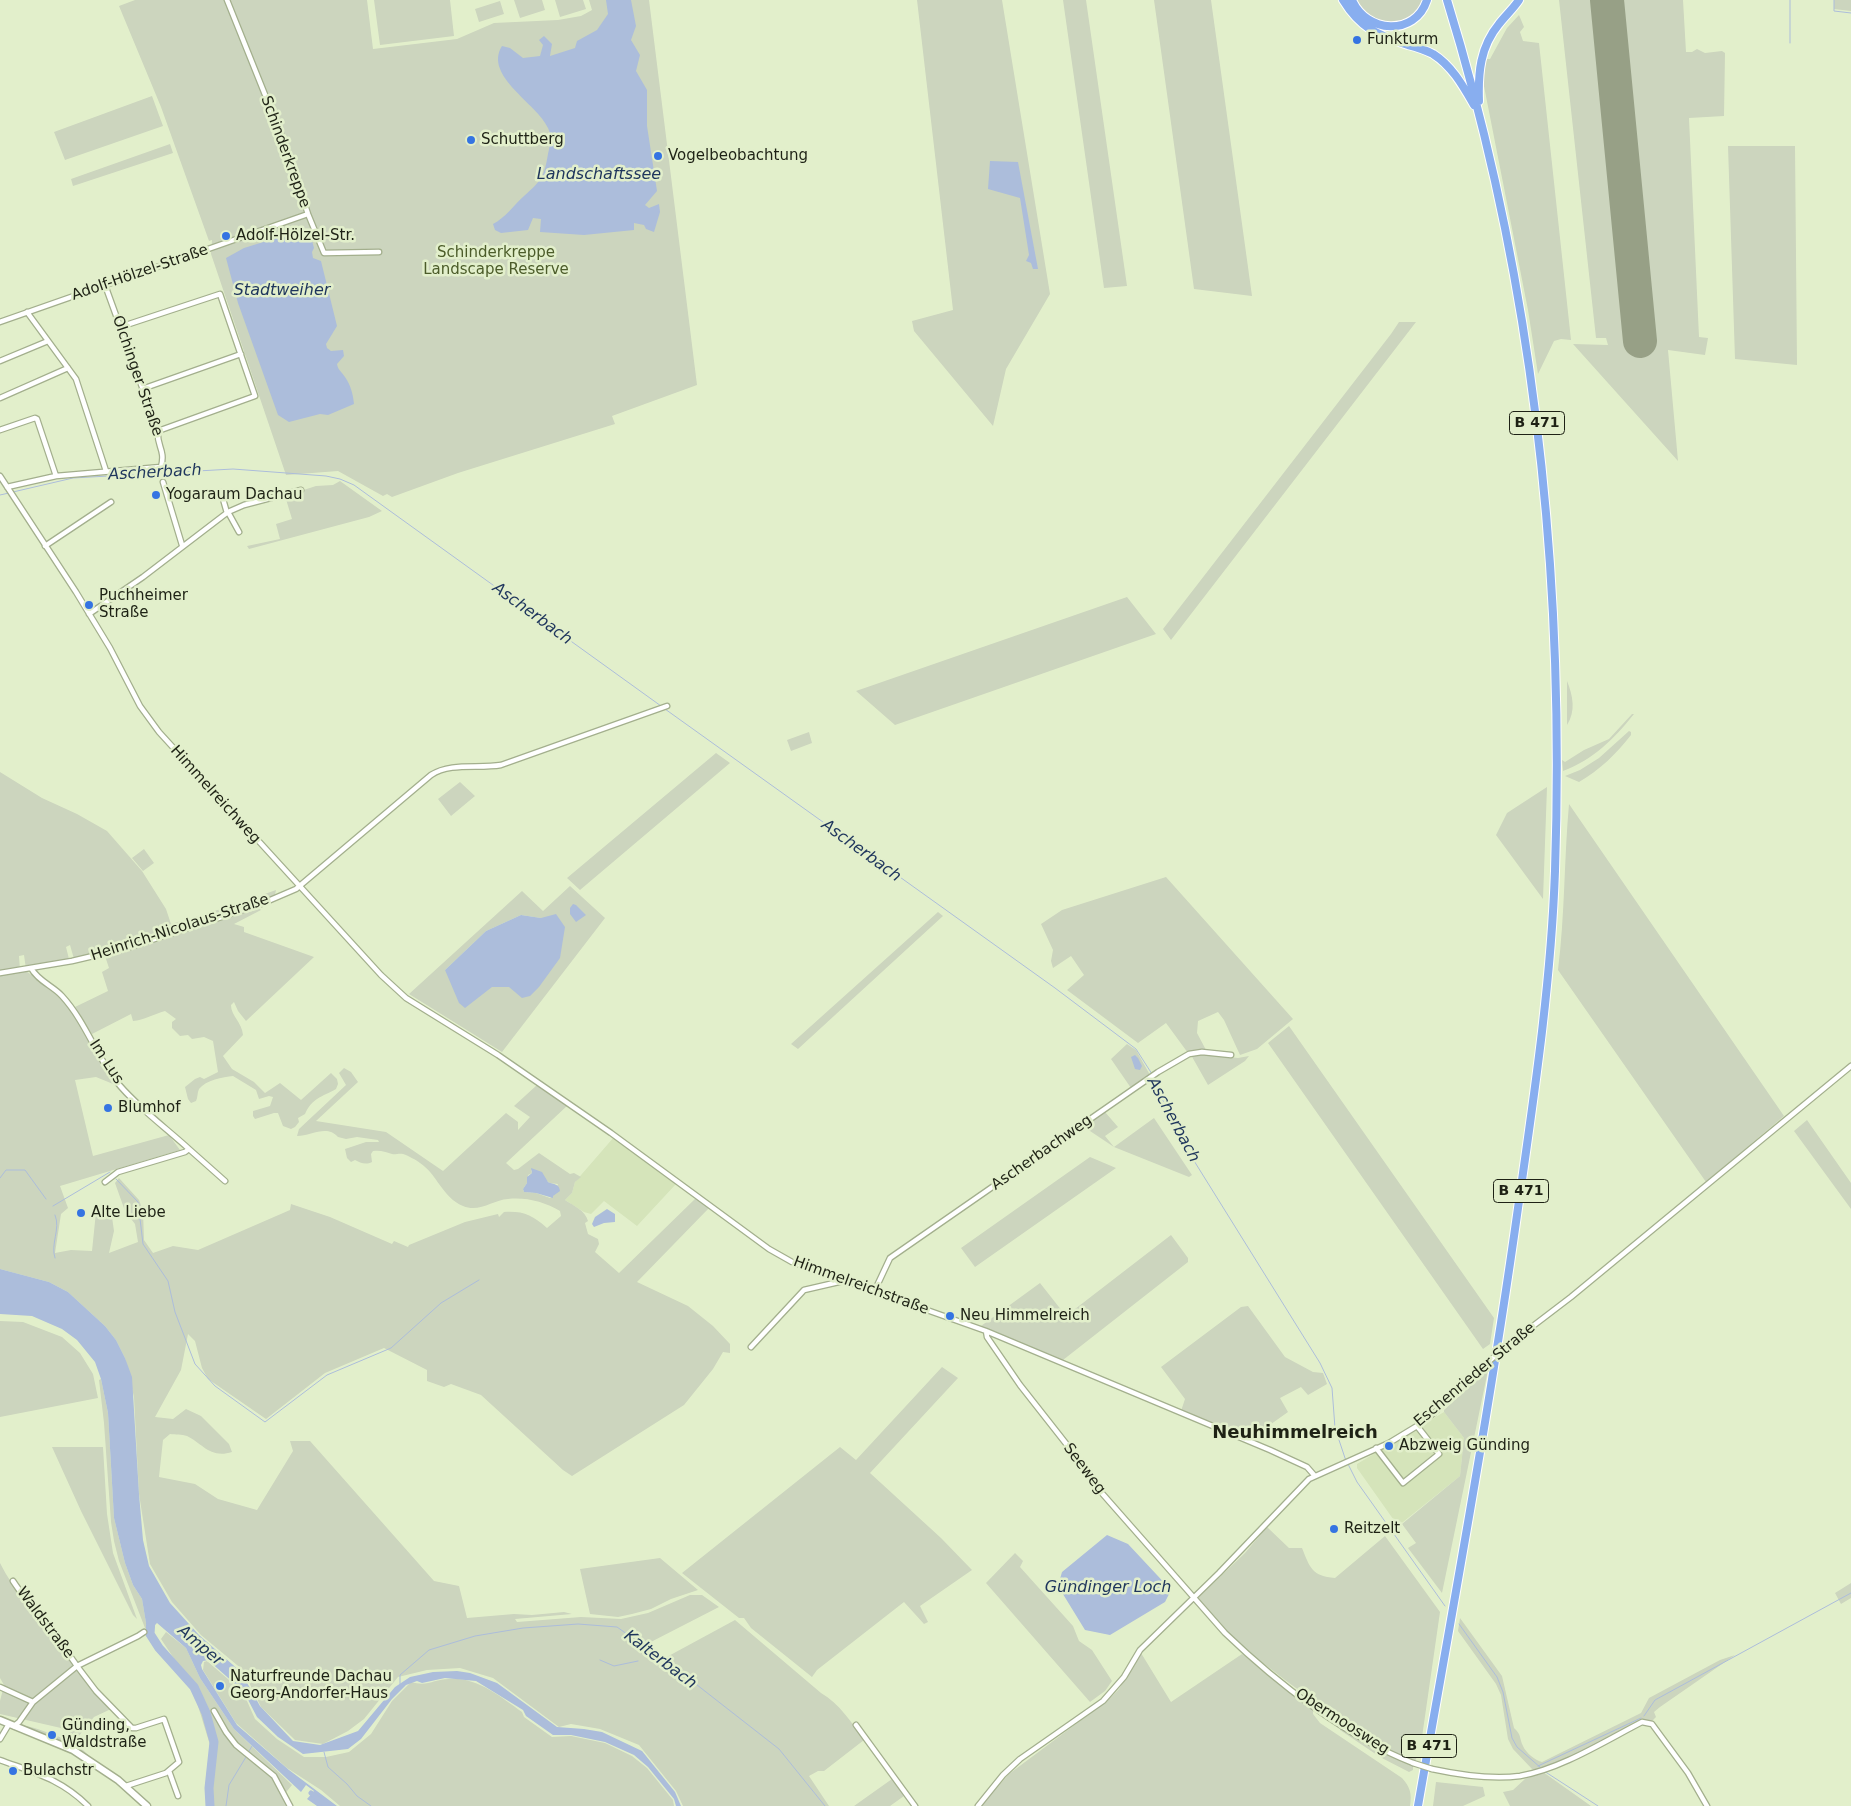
<!DOCTYPE html>
<html>
<head>
<meta charset="utf-8">
<style>
	body { margin:0 }
	canvas { display:block; background:#e2efcb }
</style>
</head>
<body>
<canvas width="1851" height="1806"></canvas>
<script>
const g = document.querySelector('canvas').getContext('2d');
g.lineJoin = 'round';
function fillPath(path, color) { g.fillStyle = color; g.fill(path, 'evenodd'); }
function trace(path, color, width, dash) { g.strokeStyle = color; g.lineWidth = width; g.lineCap = dash ? 'butt' : 'round'; g.setLineDash(dash || []); g.stroke(path); }
function write(font, color, halo, rows, align = 'center') {
  g.font = font + ' "DejaVu Sans",sans-serif'; g.lineWidth = 5; g.setLineDash([]); g.textBaseline = 'middle'; g.strokeStyle = halo; g.fillStyle = color; for (const [text, x, y, turn = 0] of rows) {
    g.save(); g.translate(x, y); g.rotate((+turn || 0) * Math.PI / 180); g.textAlign = isNaN(turn) ? turn : align; if (halo) g.strokeText(text, 0, 0); g.fillText(text, 0, 0); g.restore();
  }
}
fillPath(new Path2D(`
	M614,1137L676,1184L637,1226L604,1201L591,1214L584,1212L565,1200L572,1193L575,1182Z
	M1444,1412L1464,1438L1460,1476L1398,1526L1357,1468V1464Z`), '#d5e4ba');
fillPath(new Path2D(`
	M135,0H367L373,49L457,39L494,23L558,20L581,16L592,10L589,0H649L697,385L612,416L615,424L458,473L392,497L387,494L383,496L338,471L286,475L211,254L212,240L209,241L161,107L119,6Z
	M374,0H450L454,36L380,45Z
	M514,0H542L545,10L520,18Z
	M555,0H583L586,9L560,17Z
	M917,0H1002L1050,294L1006,369L993,426L914,331L912,321L953,310Z
	M1063,0H1086L1127,286L1104,288Z
	M1154,0H1211L1252,296L1194,289Z
	M1356,0H1424C1423,3 1421,8 1419,11C1402,34 1368,23 1356,0Z
	M1559,0H1683L1686,52H1692L1697,49L1705,53L1722,51L1725,53L1724,116L1689,118L1699,337L1708,338L1705,355L1668,350L1678,461L1573,344L1608,345L1606,338H1596Z
	M1834,0H1851V11L1834,9Z
	M500,1L504,14L479,22L475,9Z
	M1519,15L1524,27L1520,32L1523,41L1539,43L1571,340L1561,339L1554,341L1538,374L1528,310L1483,81V72L1486,59H1490L1507,28Z
	M152,96L163,126L65,160L54,132Z
	M170,144L173,153L73,186L71,179Z
	M1728,146H1795L1797,365L1735,359Z
	M1399,322H1416L1171,640L1163,629L1391,334Z
	M340,481L382,511L369,517L249,549L247,546L280,539L276,524L292,519L285,496L316,486L333,485Z
	M1127,597L1156,634L895,725L856,691Z
	M1567,681C1573,696 1576,711 1567,725Z
	M1632,714H1634C1613,740 1594,759 1563,771L1562,760L1565,762L1584,750L1609,739Z
	M1629,731L1631,732V735C1616,754 1600,770 1579,782L1565,776L1580,770L1599,758Z
	M809,732L812,743L791,751L787,740Z
	M716,753L730,763L580,890L567,878Z
	M0,772L42,798L77,814L107,831L142,871L166,909L171,924L231,906L276,890L275,895L172,932L169,925H166L169,933L126,947L74,959L70,945L66,947L69,959L26,969L24,955L19,956L20,970L0,971Z
	M460,782L475,796L451,816L438,799Z
	M1547,787L1543,899L1496,835L1507,813Z
	M1569,804L1784,1116L1706,1182L1558,970C1565,915 1564,859 1569,804Z
	M144,849L154,863L143,871L132,858Z
	M1166,877L1293,1019L1257,1049L1240,1055L1224,1020L1218,1012L1198,1021L1197,1033L1206,1050L1188,1053L1166,1023L1138,1043L1067,990L1084,975L1071,956L1053,968L1051,961L1053,950L1041,924L1062,910Z
	M570,886L605,918L502,1052L409,994L522,891L543,911ZM521,915L541,918L509,987H492L445,970L486,931Z
	M258,907L261,910L234,924L244,927V932L314,957L246,1021L238,1011L234,1002L231,1005C231,1016 242,1022 243,1035L223,1056L232,1069L254,1082L265,1093L280,1083L301,1100L331,1073L337,1079L338,1084L336,1089C322,1097 312,1098 305,1114L298,1118L299,1122L295,1127L291,1129L283,1126L278,1113H274L255,1119L253,1116V1111L270,1106L273,1097L269,1096L259,1099L256,1090L233,1076C223,1077 206,1080 199,1089C197,1093 198,1097 196,1101L191,1103L188,1099L185,1087L195,1079L200,1077L204,1079L218,1072L213,1041L204,1037L192,1039L188,1035L180,1036L172,1028V1022L176,1019L165,1011C154,1014 144,1020 133,1021L131,1014L92,1034L75,1007L108,991L102,972L109,968L105,956L137,948Z
	M938,912L943,916L798,1049L791,1044Z
	M26,971L62,997L118,1086L96,1077L75,1080L93,1156L169,1135L180,1150L60,1186L68,1208L61,1214L55,1253L71,1250L92,1251L96,1212L112,1217L114,1231L109,1253L138,1242L135,1224L125,1211L115,1183L119,1178L139,1200L143,1211L144,1240L153,1253L173,1246L198,1250L290,1210L291,1204L330,1217L392,1244L394,1241L408,1247L409,1245L465,1222L498,1214L499,1217L504,1212C524,1211 532,1215 547,1228L561,1216L560,1211C545,1202 526,1197 508,1199C493,1200 479,1213 463,1206C442,1197 437,1174 420,1163C416,1160 409,1156 403,1154C399,1153 395,1155 392,1154C385,1152 381,1150 373,1151L371,1154L372,1162C366,1165 360,1163 355,1160L351,1162L347,1158L345,1149L366,1142H379L378,1140L357,1137L346,1139L338,1137C327,1124 311,1136 297,1136L299,1129L346,1085L339,1073L344,1068L351,1072L358,1082L316,1121L386,1132L443,1171L506,1113L518,1122V1130L530,1117L514,1106L537,1085L568,1105L506,1163L514,1170L518,1169L539,1153L570,1174L574,1173L581,1177L575,1182L572,1193L565,1200C574,1206 585,1210 588,1221L585,1223L588,1234L598,1239L599,1244L595,1252L619,1273L696,1198L709,1208L637,1282L688,1306L713,1326L730,1344V1353L723,1352L713,1369L684,1405L572,1476L563,1470L481,1395L451,1384L444,1387L427,1381V1370L384,1348L325,1373L266,1419L208,1379L202,1368L195,1341L188,1334L181,1370L155,1417L173,1419L186,1409L201,1416L229,1444L232,1452C210,1459 202,1443 187,1436C182,1434 175,1435 170,1434L163,1440L159,1477L195,1484L218,1499L257,1510L293,1451L290,1441H310L434,1581L459,1586L467,1618L514,1614L532,1615L564,1612L572,1614L515,1619L517,1622L581,1617L621,1619L648,1613L690,1595H702L719,1607L645,1645L663,1659L735,1620L821,1693C839,1703 852,1723 864,1740L824,1771H818L809,1776L829,1806H683L676,1791L639,1745L600,1729L571,1724L559,1727L493,1678L460,1668L427,1670L398,1677L364,1719L348,1731L323,1744L295,1740L261,1707L243,1670L201,1635L172,1602L150,1564L139,1494L134,1397L125,1358L116,1340L105,1326L68,1292L49,1282L0,1269V975ZM531,1170L550,1183L558,1184L553,1196L550,1198L536,1193L524,1192L523,1189L527,1183L528,1175L532,1173Z
	M1289,1026L1494,1318L1490,1344L1483,1349L1268,1043Z
	M1127,1044L1136,1050L1150,1075L1131,1088L1111,1059Z
	M1204,1054L1238,1058L1249,1056L1245,1061L1208,1085L1191,1055Z
	M1105,1112L1118,1127L1105,1136L1114,1147L1154,1118L1192,1175L1189,1177L1114,1147L1084,1127Z
	M1807,1120L1851,1183V1209L1794,1131Z
	M1090,1157L1116,1168L975,1267L961,1248Z
	M1171,1235L1188,1258V1262L1063,1360L981,1326L1040,1283L1066,1316Z
	M1248,1306L1285,1357L1313,1372L1323,1373L1327,1384L1308,1395L1301,1387L1280,1398L1288,1412L1250,1439L1181,1411L1185,1399L1161,1367L1241,1307Z
	M0,1321L23,1322L62,1337L80,1353L93,1374L98,1398L0,1417Z
	M942,1367L958,1378L870,1473L941,1538L972,1570L920,1606L928,1622L924,1624L904,1602L817,1670L812,1677L751,1628L744,1618H739L682,1573L840,1447L856,1460Z
	M1488,1370L1442,1593L1408,1548L1416,1543L1402,1524L1460,1476L1464,1438L1444,1412V1410Z
	M101,1379L108,1413L114,1518L125,1563L133,1585L142,1599L147,1629L145,1628L119,1561L114,1541L111,1522L104,1423L99,1380Z
	M52,1447H103L107,1514L113,1553L137,1619L133,1615L81,1511Z
	M1267,1527L1289,1548H1302C1310,1568 1312,1576 1335,1578L1385,1536L1440,1612L1420,1751L1415,1761L1381,1746L1346,1724L1331,1711L1319,1705L1285,1680L1249,1652L1227,1631L1198,1598L1245,1553Z
	M1015,1553L1023,1561L1020,1567L1073,1626L1079,1641L1092,1650L1112,1681L1105,1691L1090,1702L986,1583Z
	M660,1558L698,1590L671,1599L651,1609L632,1614L618,1617L590,1614L580,1569Z
	M0,1563C14,1591 34,1611 54,1635C74,1658 92,1684 111,1709L94,1717L78,1737L61,1728L0,1714V1701L4,1685L0,1678Z
	M1851,1583V1598L1841,1604L1835,1593Z
	M1460,1618L1502,1676L1514,1728C1522,1735 1519,1738 1523,1746C1526,1753 1536,1761 1542,1762L1641,1713L1649,1698L1720,1660L1735,1655L1660,1707L1654,1712L1656,1717L1651,1722L1643,1720L1561,1761L1537,1770L1532,1769L1513,1749L1508,1739L1501,1695L1496,1684L1458,1631Z
	M166,1632L186,1648L200,1678L234,1729L292,1785L283,1796L288,1806H207L205,1789L210,1745L195,1696L183,1672L161,1639Z
	M1141,1653L1171,1702L1242,1654L1313,1709V1714L1320,1723L1402,1778C1410,1787 1412,1793 1410,1806H981L1009,1774L1108,1700L1119,1689Z
	M207,1661L243,1692L255,1719L277,1739L304,1757H326L349,1752L371,1734L392,1701L411,1682C428,1687 434,1679 449,1679C478,1677 500,1697 522,1712L524,1717L552,1737L571,1736L605,1743L632,1756L647,1768L673,1800L674,1806H340L321,1790L287,1768L236,1723L203,1670L204,1662Z
	M27,1726C45,1731 77,1741 89,1756L66,1744L28,1728Z
	M1340,1726L1379,1751L1413,1765V1770L1409,1772L1380,1757L1340,1730Z
	M1543,1772L1591,1806H1510L1503,1792L1513,1790L1525,1779Z
	M892,1779L904,1796L890,1806H854Z
	M1436,1782L1483,1787L1485,1796L1463,1806H1433Z`), '#ccd5be');
fillPath(new Path2D(`
	M606,0H631L636,26L631,40L640,55L636,71L647,90V126L657,191L645,205L649,208L659,204L660,212L654,232L646,229L644,225L634,223V230L584,235L540,232L541,219L533,218L528,230L501,233L495,230L493,224C505,218 514,205 524,196C542,180 544,177 548,154C550,145 552,136 548,128C538,104 483,76 502,46L510,48L523,58L540,56L543,45L539,40L544,36L552,44L550,56L575,48L577,41L597,30L608,14Z
	M990,161L1018,162L1038,269H1033L1031,263L1026,261L1029,255L1020,198L988,189Z
	M305,229L311,237L314,248L312,252L313,258L321,261L337,326L326,344L327,348L331,351L343,350L344,356L337,364C338,370 341,371 345,377C351,386 353,394 354,404L328,415L320,414L289,422L278,415L238,303L226,258L244,248Z
	M573,904L576,905L586,915L576,922L570,914V908Z
	M556,914L565,927L560,958L539,987L530,996L522,998L509,987H492L465,1008L459,1003L445,970L486,931L521,915L541,918Z
	M1135,1055L1138,1058L1142,1066L1140,1070L1135,1069L1131,1057Z
	M531,1168L542,1172L548,1182C554,1185 559,1183 560,1191L553,1196V1198L536,1193L524,1192L523,1189L527,1183V1177L532,1173Z
	M607,1209L615,1214V1222L604,1223L594,1227L592,1224L595,1217Z
	M0,1269L49,1282L68,1292L105,1326L116,1340L125,1358L132,1377L139,1494L143,1540L149,1566L170,1603L199,1635L241,1672L260,1706L293,1741L320,1745L358,1731L395,1687L410,1677L433,1672L457,1671L470,1673L497,1683L557,1727L584,1729L602,1732L642,1751L675,1792L681,1806H676L674,1799L648,1767L634,1755L605,1742L571,1735H553L526,1716L523,1710L476,1681L445,1678L422,1683L417,1681L406,1685L392,1699L361,1739L348,1749L303,1754L278,1737L257,1717L244,1692L208,1660L203,1661L201,1665L202,1669L237,1725L289,1770L337,1806H317L307,1799L314,1791L306,1785L301,1792L234,1729L200,1678L186,1648L157,1623L151,1629H147L142,1599L133,1585L125,1563L114,1518L108,1413L101,1379L95,1362L77,1340L62,1329L32,1316L0,1314Z
	M1107,1535L1128,1544L1171,1590L1165,1602L1110,1635L1085,1630L1058,1586L1062,1572Z`), '#acbddb');
trace(new Path2D(`
	M1790,0V43
	M1834,0V11L1851,13
	M13,492L73,478L233,469L326,476L340,479L354,485L661,706
	M0,495L9,493
	M665,709L1055,988L1136,1049L1152,1074
	M1154,1078L1170,1118L1196,1164L1320,1363L1332,1388L1335,1428L1346,1461
	M0,1178L6,1170H25L46,1199
	M116,1179L138,1202L143,1244L168,1281L175,1312L195,1364L215,1386L265,1422L327,1375L391,1348L441,1303L479,1280
	M53,1206L110,1172
	M55,1215C61,1229 50,1244 55,1258
	M1348,1464L1357,1482L1445,1606
	M1459,1624L1497,1677L1503,1692L1512,1738L1517,1747L1541,1768
	M600,1660L614,1666L638,1661
	M400,1684V1675L429,1650L475,1636L523,1628L578,1624L617,1627L683,1674L779,1749L825,1806
	M1644,1716L1655,1700L1851,1593
	M324,1752L328,1767L347,1784L357,1796L371,1806
	M248,1753L252,1746
	M1538,1766L1641,1718
	M1544,1771L1598,1806
	M226,1806L229,1785L246,1757`), '#acbddb', 1);
trace(new Path2D(`
	M311,1793L327,1806`), '#acbddb', 5);
trace(new Path2D(`
	M151,1619L150,1634L159,1648L194,1687L206,1713L214,1742L209,1788L210,1806`), '#acbddb', 9);
trace(new Path2D(`
	M1607,0L1640,341`), '#97a086', 34);
const minor = new Path2D(`
	M227,0L284,142L308,214L324,253L379,252
	M27,312L76,379L106,471
	M0,322L308,214
	M120,327L220,294L255,396L158,431
	M0,361L48,341
	M142,389L241,354
	M0,398L68,368
	M0,430L35,418L37,419L56,476
	M0,476L76,592L110,648L140,706L159,732L381,975L406,998L498,1055L611,1133L769,1249L792,1262L986,1331L1270,1450L1307,1467L1314,1475
	M163,482L182,545
	M7,487L56,476L161,467C166,450 156,445 158,431L105,285
	M221,492L227,513
	M228,512L239,532
	M45,546L111,502
	M89,614L143,577L228,512L244,505L301,490
	M31,968C38,981 53,986 62,996C85,1021 96,1055 116,1081C135,1105 166,1128 189,1149L185,1152L118,1172L105,1182
	M0,973L72,961L127,948L261,904L296,889L431,775C451,762 478,769 501,765L667,706
	M189,1149L225,1181
	M875,1290L890,1258L1158,1072L1189,1054L1202,1052L1231,1055
	M986,1331L987,1337L1020,1385L1075,1455L1093,1483L1225,1633C1277,1683 1346,1737 1413,1763
	M1512,1342L1571,1297L1851,1066
	M751,1347L804,1290L843,1281
	M1376,1448L1403,1483L1439,1454L1417,1426
	M13,1581C32,1610 57,1636 77,1666L138,1636L144,1632
	M0,1687L33,1702
	M214,1711L226,1732L236,1745L274,1776L290,1806
	M856,1725L915,1806
	M14,1726L19,1722L33,1702L77,1666L96,1691L132,1728H136L164,1719L179,1762L166,1773L126,1786
	M0,1739L9,1724
	M0,1760C35,1773 61,1779 88,1806
	M1432,1769C1460,1775 1491,1780 1520,1776C1561,1769 1605,1741 1642,1722L1652,1724L1688,1773L1707,1806
	M169,1771L178,1796
	M978,1806L1003,1775L1020,1759L1103,1701L1124,1677L1140,1650L1219,1573L1309,1479L1389,1443L1417,1426L1434,1413L1477,1371`);
const secondary = new Path2D(`
	M0,1720L73,1750L118,1780L147,1806`);
const trunk = new Path2D(`
	M1343,0C1360,28 1377,35 1408,45C1416,47 1425,50 1433,54C1452,66 1463,86 1474,105
	M1352,0C1366,33 1415,37 1427,0
	M1479,101C1478,73 1480,47 1499,24C1505,16 1513,9 1519,0
	M1418,1806C1453,1607 1490,1408 1518,1208C1534,1096 1551,984 1555,871C1565,577 1534,282 1447,0`);
trace(minor, '#a3af8d', 7);
trace(secondary, '#a3af8d', 9);
trace(trunk, '#fff', 10);
trace(minor, '#fff', 4.5);
trace(secondary, '#fff', 6);
trace(trunk, '#88aeef', 8);
const minorBridge = new Path2D(`
	M1477,1371L1512,1342
	M1413,1763L1432,1769`);
trace(minorBridge, '#a3af8d', 7, []);
trace(minorBridge, '#fff', 4.5);
for (const [x, y, r, color] of [
	[1357,40,5,"#3574e2"],
	[471,140,5,"#3574e2"],
	[658,156,5,"#3574e2"],
	[226,236,5,"#3574e2"],
	[156,495,5,"#3574e2"],
	[89,605,5,"#3574e2"],
	[108,1108,5,"#3574e2"],
	[81,1213,5,"#3574e2"],
	[950,1316,5,"#3574e2"],
	[1389,1446,5,"#3574e2"],
	[1334,1529,5,"#3574e2"],
	[220,1686,5,"#3574e2"],
	[52,1735,5,"#3574e2"],
	[13,1771,5,"#3574e2"]
]) { const dot = new Path2D(); dot.arc(x, y, r, 0, 2 * Math.PI); g.fillStyle = color; g.fill(dot); trace(dot, '#e2efcb', 2); }
for (const [x, y, w] of [
	[1537,423,55],
	[1521,1191,55],
	[1429,1746,55]
]) { const box = new Path2D(); box.roundRect(x - w / 2, y - 11.5, w, 23, 4); g.fillStyle = '#e2efcb'; g.fill(box); trace(box, '#1e2215', 1); }
write('bold 14px', '#1e2215', null, [
	["B 471",1537,423],
	["B 471",1521,1191],
	["B 471",1429,1746]
]);
write('15px', '#1e2215', '#e2efcb', [
	["Funkturm",1367,40],
	["Schuttberg",481,140],
	["Vogelbeobachtung",668,156],
	["Adolf-Hölzel-Str.",236,236],
	["Yogaraum Dachau",166,495],
	["Puchheimer",99,596],
	["Straße",99,613],
	["Blumhof",118,1108],
	["Alte Liebe",91,1213],
	["Neu Himmelreich",960,1316],
	["Abzweig Günding",1399,1446],
	["Reitzelt",1344,1529],
	["Naturfreunde Dachau",230,1677],
	["Georg-Andorfer-Haus",230,1694],
	["Günding,",62,1726],
	["Waldstraße",62,1743],
	["Bulachstr",23,1771]
], 'left');
write('15px', '#1e2215', '#e2efcb', [
	["Schinderkreppe",285,152,70],
	["Adolf-Hölzel-Straße",140,273,-19],
	["Olchinger Straße",137,376,71],
	["Himmelreichweg",215,795,48],
	["Heinrich-Nicolaus-Straße",180,928,-18],
	["Im Lus",106,1062,57],
	["Ascherbachweg",1042,1153,-35],
	["Himmelreichstraße",861,1286,20],
	["Eschenrieder Straße",1475,1375,-40],
	["Seeweg",1084,1469,53],
	["Waldstraße",45,1623,53],
	["Obermoosweg",1342,1722,33]
]);
write('15px', '#4c5c2a', '#e2efcb', [
	["Schinderkreppe",496,253],
	["Landscape Reserve",496,270]
]);
write('italic 16px', '#1e355c', '#e2efcb', [
	["Landschaftssee",599,175],
	["Stadtweiher",282,291],
	["Ascherbach",155,473,-3],
	["Ascherbach",532,614,36],
	["Ascherbach",861,851,36],
	["Ascherbach",1173,1120,62],
	["Gündinger Loch",1108,1588],
	["Amper",200,1646,40],
	["Kalterbach",660,1660,37]
]);
write('bold 18px', '#1e2215', '#e2efcb', [
	["Neuhimmelreich",1295,1433]
]);
</script>
</body>
</html>
